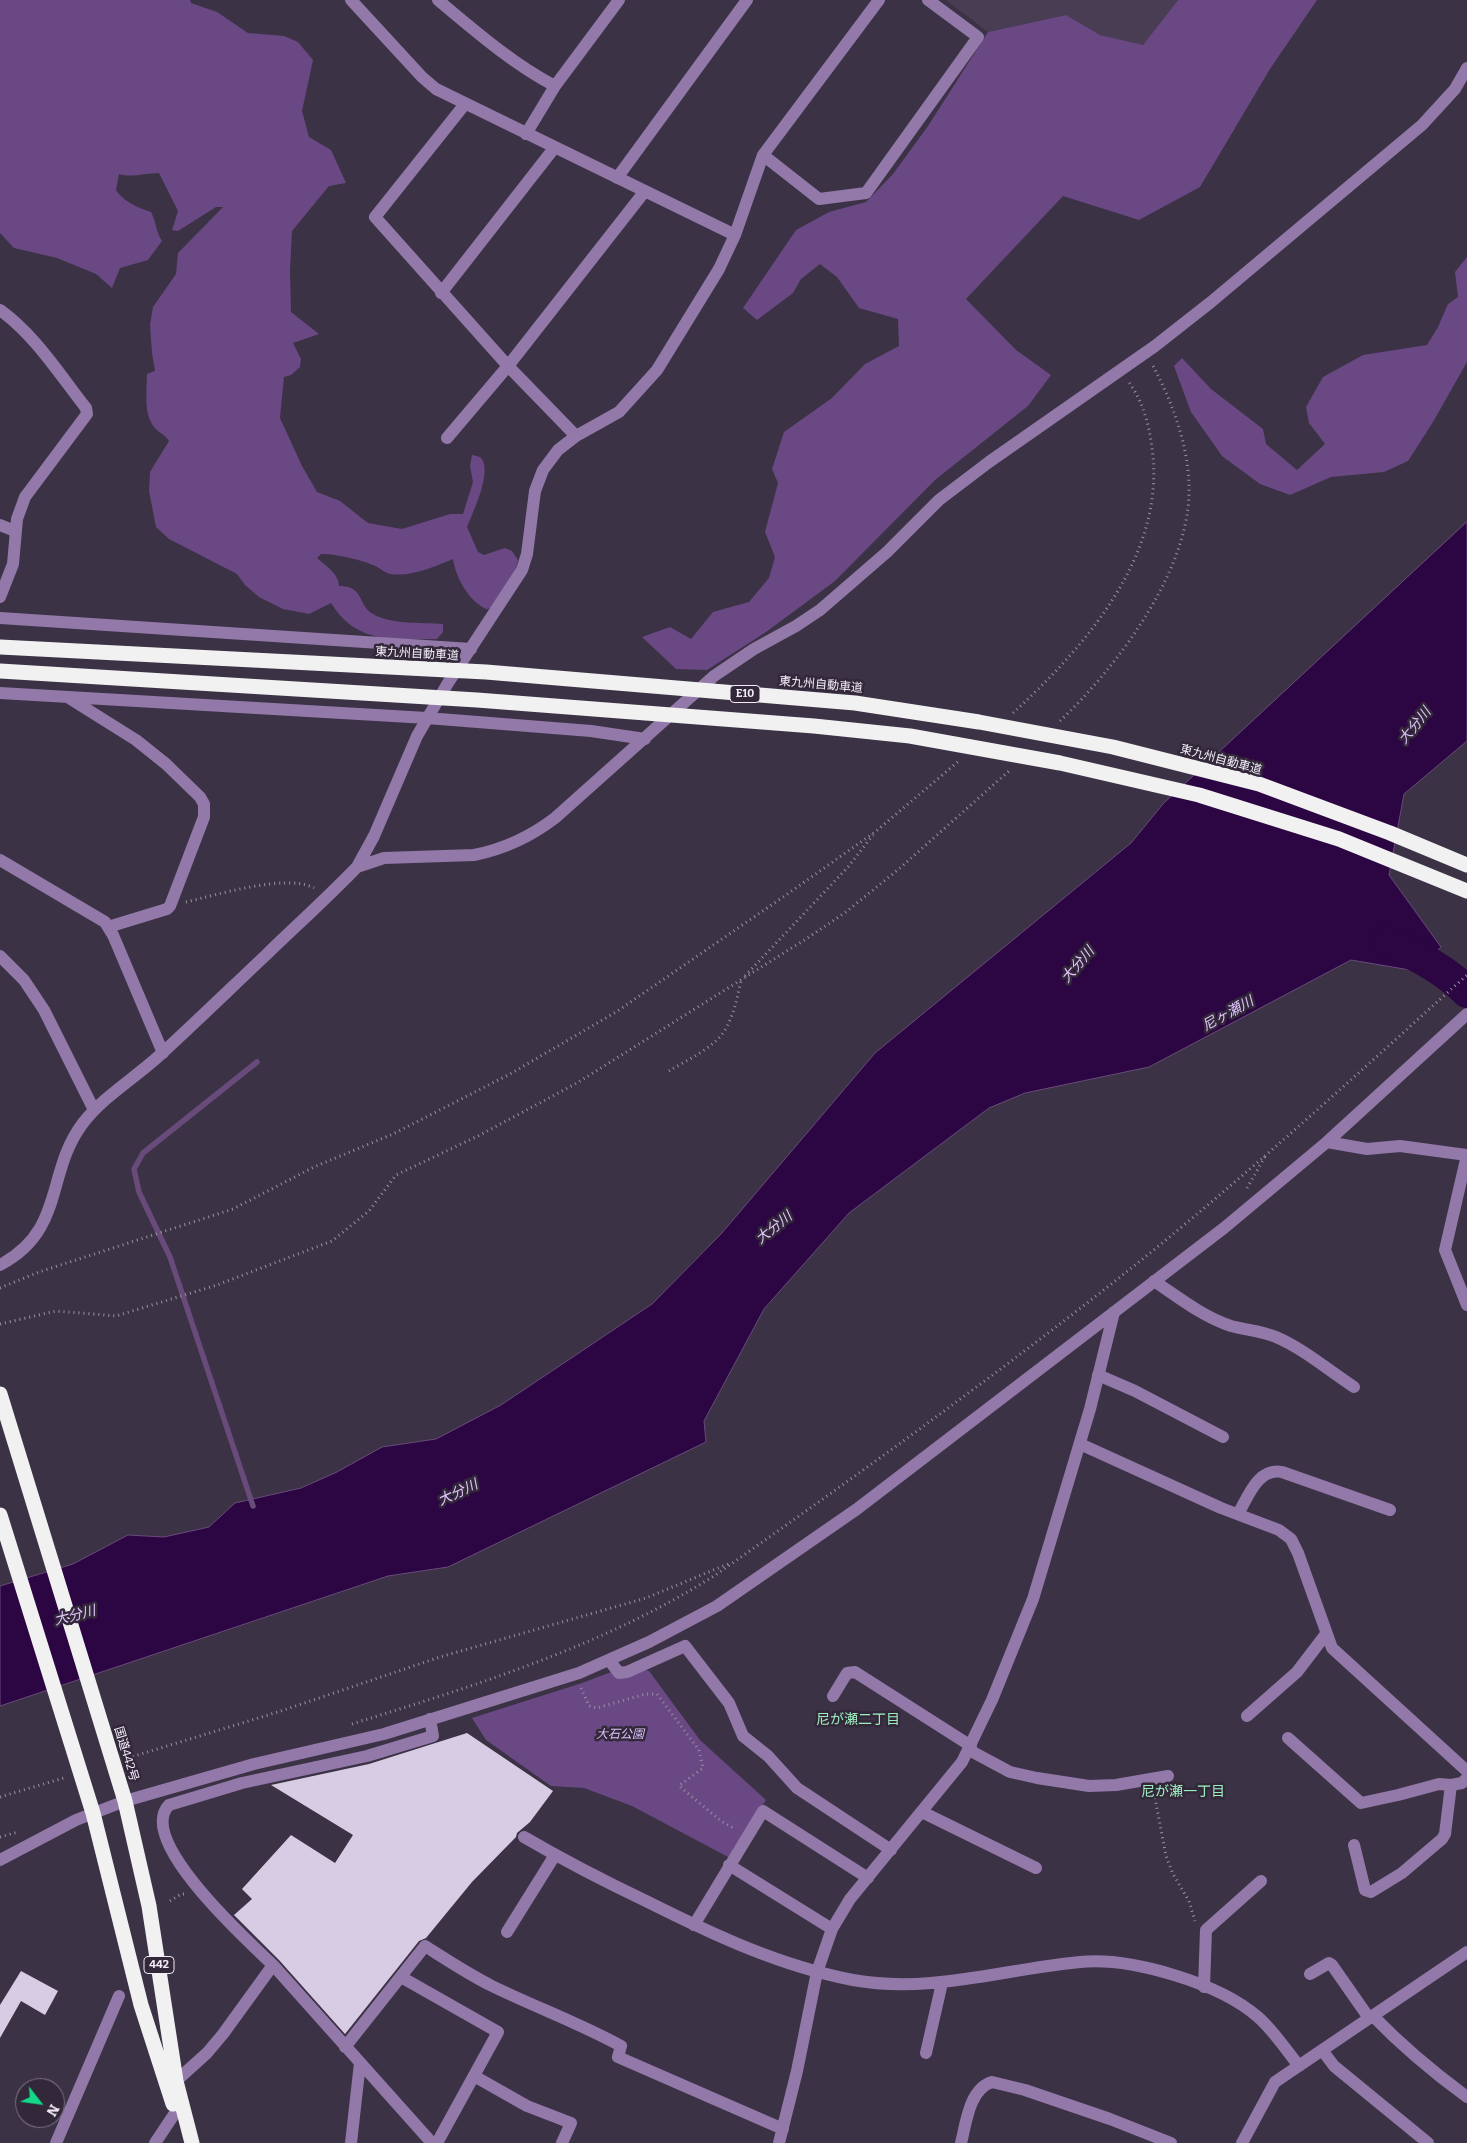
<!DOCTYPE html>
<html>
<head>
<meta charset="utf-8">
<style>
	body { margin:0 }
	#map { position:relative; width:1467px; height:2143px; overflow:hidden; background:#3c3245; font-family:Bitter,serif }
	canvas { display:block }
	.north { position:absolute; left:15px; top:2078px; width:50px; height:50px; box-sizing:border-box; background:#32283a; border:1px solid #7f7786; border-radius:50%; rotate:120deg; font-size:14px; font-weight:700; line-height:20px; text-align:center; color:#f3edf9 }
	.north::after { content:''; display:block; margin:auto; width:18px; height:22px; background:#13d989; clip-path:polygon(50% 0,100% 100%,50% 72%,0 100%) }
</style>
</head>
<body>
<div id="map">
<canvas width="1467" height="2143"></canvas>
<div class="north">N</div>
</div>
<script>
const g = document.querySelector('canvas').getContext('2d');
g.lineJoin = 'round';
function fillPath(path, color) { g.fillStyle = color; g.fill(path, 'evenodd'); }
function trace(path, color, width, dash) { g.strokeStyle = color; g.lineWidth = width; g.lineCap = dash ? 'butt' : 'round'; g.setLineDash(dash || []); g.stroke(path); }
function write(font, color, halo, rows, align = 'center') {
  g.font = font + ' Bitter,"Noto Sans JP",serif'; g.lineWidth = 5; g.setLineDash([]); g.textBaseline = 'middle'; g.strokeStyle = halo; g.fillStyle = color; for (const [text, x, y, turn = 0] of rows) {
    g.save(); g.translate(x, y); g.rotate((+turn || 0) * Math.PI / 180); g.textAlign = isNaN(turn) ? turn : align; if (halo) g.strokeText(text, 0, 0); g.fillText(text, 0, 0); g.restore();
  }
}
fillPath(new Path2D(`
	M946,0H1178L1143,45L1100,35L1066,15L988,32Z`), '#493d54');
fillPath(new Path2D(`
	M0,0H190L191,3L217,12L248,33L284,36L298,42L313,60L302,111L309,137L331,150L346,183L329,186L292,231L290,271L291,312L319,334L293,343L301,359L300,367L291,375L284,377L280,418L302,466L317,492L340,501L368,523L402,529L450,514H463L473,482L470,466L472,455C476,456 481,456 483,461C490,477 473,512 467,527L478,552L484,555L505,548L512,551L518,560L515,573L492,608L486,609C468,600 456,578 453,559C433,567 412,577 390,574C383,572 379,567 373,565C363,560 332,553 321,554L317,558C326,566 339,574 339,586C365,586 357,605 373,614C392,625 421,622 443,624V632L437,639C394,639 357,645 331,603L309,614L283,609L259,597L245,585L237,574L169,539L156,527L149,491L150,472L169,441C164,433 160,434 155,428C143,415 147,390 147,374L155,371L152,353L150,325L153,307L176,274L178,253L223,207H216L178,231L172,230L178,211L159,173C145,173 131,178 119,174L116,190C123,201 138,208 151,212C156,221 156,232 162,241L148,260L120,268L112,288L96,274L57,258L14,248L0,233Z
	M1178,0H1317L1270,69L1200,187L1139,220L1063,196L966,299L1016,350L1051,375L1028,406L935,480L835,581L766,632L707,670L676,669L642,637L670,627L691,639L713,612L749,602L769,578L775,557L765,532L778,483L772,469L784,432L832,398L865,364L899,346L898,319L859,308L837,277L820,264L801,279L793,293L757,320L743,308L796,230L829,212L866,202L893,174L928,126L988,32L1066,15L1100,35L1143,45Z
	M1467,257V362L1433,422L1408,461L1384,472L1331,477L1290,495L1260,484L1222,456L1191,412L1174,366L1182,358L1211,389L1263,429L1266,444L1297,470L1325,444L1309,423L1306,407L1323,377L1363,355L1427,345L1438,327L1448,304L1458,297L1455,272Z
	M630,1665L649,1671L700,1740L766,1800L730,1858L632,1806L584,1788L551,1786L486,1740L472,1718L582,1683Z`), '#694884');
const water = new Path2D(`
	M1467,522V741L1404,794L1389,875L1441,947L1416,971L1351,960L1149,1067L1025,1093L989,1108L849,1213L764,1309L704,1421L706,1442L448,1567L388,1576L0,1706V1586L73,1564L128,1535L164,1537L209,1527L235,1503L301,1488L337,1472L382,1447L436,1439L501,1405L652,1304L721,1234L875,1053L1131,843L1163,804Z`);
fillPath(water, '#2c0543');
trace(water, '#684b7a', 1);
trace(new Path2D(`
	M253,1506L170,1257L139,1192L134,1169L143,1153L257,1062`), '#684b7a', 5.5);
trace(new Path2D(`
	M1387,942C1415,954 1446,970 1467,992`), '#2c0543', 32);
fillPath(new Path2D(`
	M467,1733L553,1791L530,1822L517,1833L516,1837L472,1882L426,1938L419,1941L345,2034L279,1960L234,1915L252,1899L242,1889L291,1835L335,1863L353,1835L271,1785L369,1764Z
	M21,1971L58,1991L45,2015L21,2001L0,2038V2005Z`), '#d7cce3');
trace(new Path2D(`
	M1013,713C1085,647 1167,554 1152,448C1149,424 1143,401 1128,381
	M1060,721C1116,668 1187,574 1189,494C1190,449 1173,403 1152,364
	M186,902C217,895 287,873 314,888
	M745,976L848,867L873,835
	M669,1071C687,1060 714,1048 725,1030C734,1015 737,998 741,981
	M1247,1188L1266,1155
	M0,1288L39,1272L233,1209L314,1167L393,1134L510,1074L616,1012L786,895L875,832L960,760
	M0,1324L56,1311L116,1316L217,1285L332,1241L369,1211L396,1175L478,1136L577,1083L806,939L846,912L900,868L1009,771
	M581,1688L589,1706L597,1708L646,1694H657L699,1750L703,1768L679,1786L721,1821L735,1829
	M352,1724C477,1685 606,1645 717,1574C842,1486 966,1397 1087,1303C1219,1201 1343,1087 1467,975
	M128,1758L278,1712L440,1657L646,1598L728,1564
	M1154,1793L1166,1856L1173,1874L1189,1901L1195,1921
	M0,1797L67,1777
	M0,1837L18,1832
	M170,1901L181,1894H184`), '#9991a1', 3, [1, 4]);
trace(new Path2D(`
	M351,0L422,77L436,89L735,235
	M438,0C475,31 513,64 555,86
	M465,104L375,217L508,366L576,436
	M526,134L555,86L619,0
	M763,155L819,199L866,193L978,37L928,0
	M617,178L747,0
	M441,293L555,147
	M0,310C35,335 60,375 86,408L87,414L25,497L17,519L13,564L0,597
	M447,438L508,366L645,191
	M0,525L15,531
	M0,618L471,649
	M0,693L427,718L591,731L645,739
	M69,698L136,740L166,764L200,797L204,804V817L170,906L167,909L108,927
	M0,860L105,922L113,935L163,1053
	M357,867L374,836L417,736L448,683L522,570L527,554L535,491L543,470L558,450L576,436L619,412L657,370L719,269L735,235L763,155L879,0
	M0,956L24,980L44,1010L94,1110
	M1327,1142L1367,1149L1400,1146L1467,1155
	M1467,1155L1445,1250L1467,1305
	M0,1265C66,1230 45,1173 83,1123C104,1096 135,1078 160,1055C196,1022 231,988 267,954C297,925 328,897 357,867L384,858L474,855C505,849 530,837 555,818L714,676L754,649L796,626L820,610L887,552L939,500L989,462L1155,346L1211,302L1422,125L1455,89L1467,68
	M1154,1281C1178,1297 1203,1317 1231,1326C1246,1330 1261,1331 1276,1337C1304,1349 1328,1370 1354,1387
	M1098,1375L1135,1391L1223,1437
	M1080,1444L1221,1508L1279,1530L1291,1539L1298,1553L1332,1648L1467,1771
	M1238,1514C1248,1497 1258,1467 1282,1472L1390,1510
	M609,1660L619,1673L627,1672L685,1646L729,1703L743,1736L768,1756L797,1788L891,1850
	M833,1696L847,1673L855,1672L971,1746
	M1247,1716L1297,1672L1326,1634
	M1288,1738L1361,1803L1398,1795L1439,1784L1451,1785L1462,1783L1467,1778
	M969,1750L1010,1772L1037,1778L1089,1786L1116,1785L1168,1776
	M922,1812L1036,1868
	M524,1837C565,1861 606,1882 648,1902C714,1935 780,1966 853,1980C930,1994 1004,1969 1080,1962C1131,1957 1219,1983 1258,2017C1274,2031 1286,2050 1299,2066
	M1354,1845L1365,1890L1371,1892L1402,1873L1442,1839L1445,1834L1451,1785
	M0,1860L76,1820L125,1801L254,1764L384,1734L579,1673L649,1642L717,1606L857,1509L1224,1228L1327,1142L1467,1014
	M729,1865L832,1929
	M694,1925L763,1811L868,1878
	M507,1932L555,1855
	M273,1965C249,1942 135,1840 169,1805L242,1783L367,1756L433,1736L430,1719
	M1310,1974L1329,1963L1332,1965L1369,2018
	M401,1977L498,2032L437,2143
	M1204,1987L1206,1930L1261,1881
	M1373,2016C1402,2046 1433,2072 1467,2097
	M345,2047L425,1946C447,1960 468,1974 492,1986C535,2007 579,2023 621,2046L618,2057L783,2129
	M1322,2050L1334,2066L1428,2143
	M926,2053L942,1983
	M474,2076L527,2106L571,2123L562,2143
	M176,2081L207,2053L223,2034L273,1965L432,2143
	M56,2143L119,1996
	M155,2143L175,2113
	M351,2143L360,2063
	M779,2143L797,2071L817,1972L832,1929L850,1899L962,1762L992,1700L1033,1599L1090,1409L1114,1312
	M961,2143C966,2124 969,2089 992,2082L1025,2090L1110,2119L1171,2143
	M1242,2143L1275,2082L1467,1952`), '#9279a9', 12);
trace(new Path2D(`
	M0,647L486,672L855,703L979,722L1113,747L1259,784L1390,833L1467,865
	M0,671L477,700L814,726L910,736L1060,763L1199,795L1339,839L1467,891
	M0,1394L125,1801L149,1906L176,2081L192,2143
	M0,1515L93,1813L141,2005L173,2104`), '#f1f1f1', 15);
for (const [x, y, w] of [
	[745,694,30],
	[159,1965,30]
]) { const box = new Path2D(); box.roundRect(x - w / 2, y - 8.5, w, 17, 4); g.fillStyle = '#32283a'; g.fill(box); trace(box, '#f3edf9', 1); }
write('bold 11px', '#f3edf9', null, [
	["E10",745,694],
	["442",159,1965]
]);
write('12px', '#f3edf9', '#32283a', [
	["東九州自動車道",417,654,3],
	["東九州自動車道",821,685,5],
	["東九州自動車道",1221,760,15],
	["国道442号",126,1754,73]
]);
write('italic 12px', '#ddc1f9', '#32283a', [
	["大石公園",620,1735]
]);
write('italic 14px', '#e2c5fe', '#32283a', [
	["大分川",1415,726,-51],
	["大分川",1078,965,-49],
	["尼ヶ瀬川",1228,1014,-29],
	["大分川",774,1228,-39],
	["大分川",458,1493,-25],
	["大分川",75,1616,-14]
]);
write('14px', '#9eecbe', '#32283a', [
	["尼が瀬二丁目",858,1720],
	["尼が瀬一丁目",1183,1792]
]);
</script>
</body>
</html>
